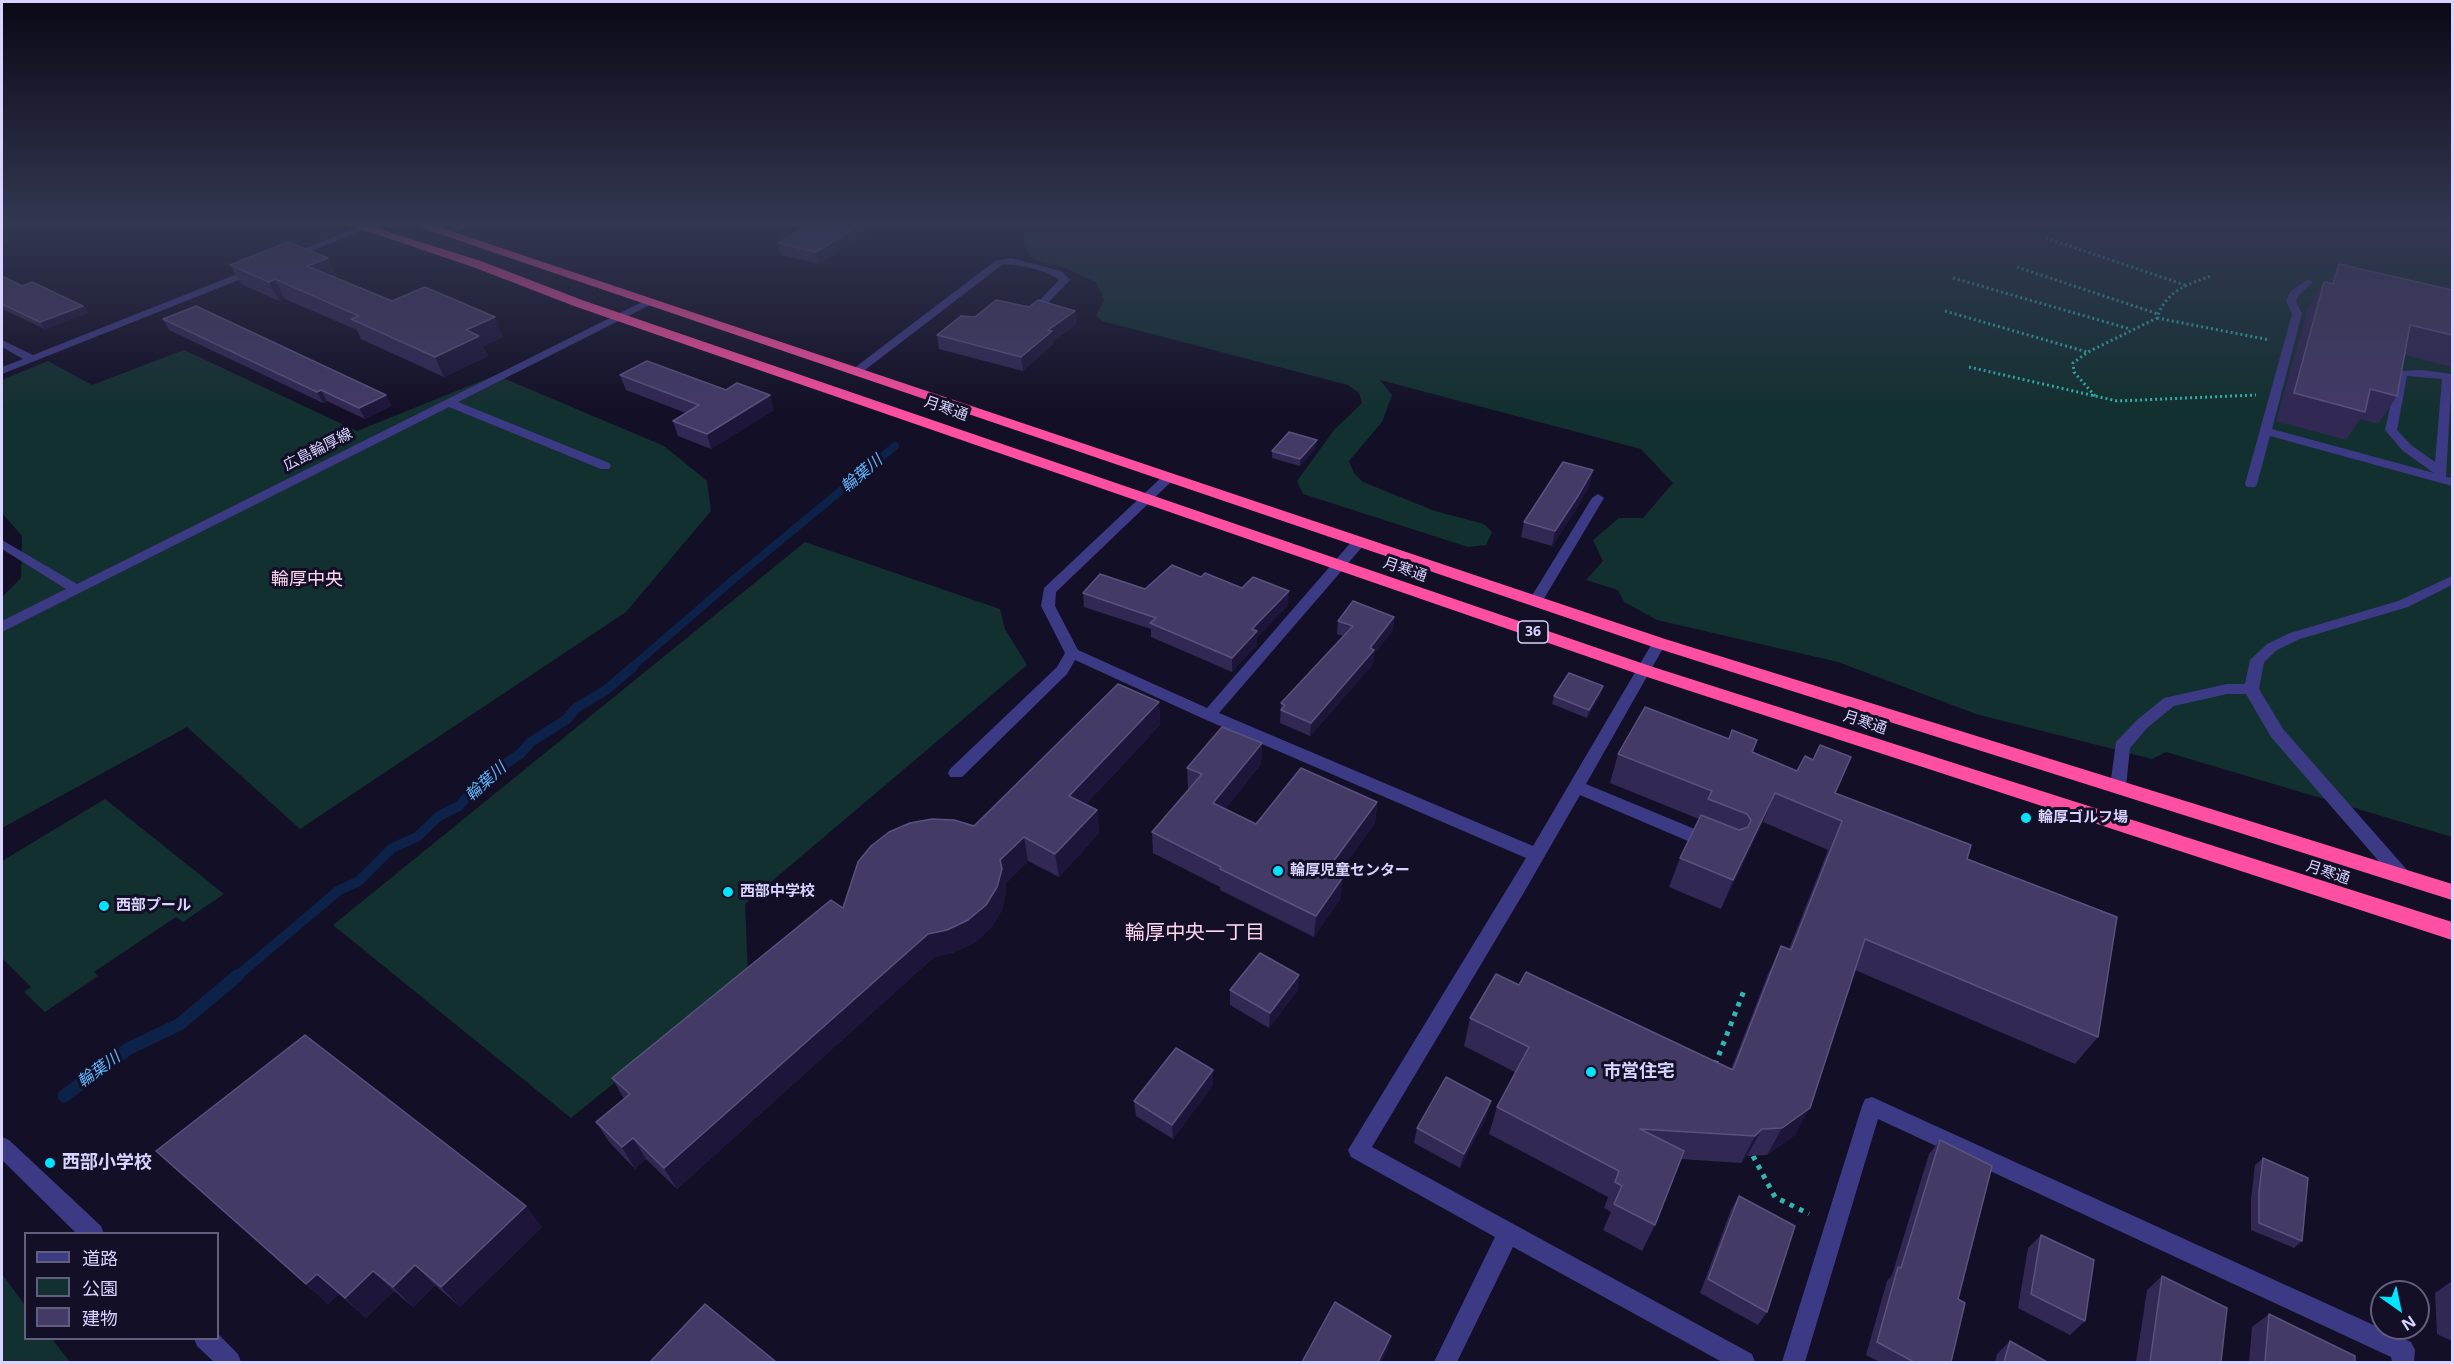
<!DOCTYPE html>
<html>
<head>
<meta charset="utf-8">
<style>
	body { margin:0 }
	#map { position:relative; width:2454px; height:1364px; overflow:hidden; background:#130f26; font-family:"Open Sans","Noto Sans JP",sans-serif }
	canvas { display:block }
	.frame { position:absolute; inset:0; border:3px solid #d9d4ff; pointer-events:none }
	.legend { position:absolute; left:24px; top:1232px; width:195px; height:108px; box-sizing:border-box; background:#130f26; border:2px solid #625e7d; margin:0; padding:8px 10px; list-style:none; font-size:18px; color:#d9d4ff }
	.legend li { display:flex; align-items:center; gap:12px; height:30px }
	.legend b { width:30px; border:2px solid #625e7d }
	.north { position:absolute; left:2370px; top:1280px; width:60px; height:60px; box-sizing:border-box; background:#130f26; border:2px solid #625e7d; border-radius:50%; rotate:147deg; font-size:16px; font-weight:700; line-height:24px; text-align:center; color:#d9d4ff }
	.north::after { content:''; display:block; margin:auto; width:21px; height:27px; background:#00e5ff; clip-path:polygon(50% 0,100% 100%,50% 72%,0 100%) }
</style>
</head>
<body>
<div id="map">
<canvas width="2454" height="1364"></canvas>
<div class="frame"></div>
<ul class="legend">
<li><b style="height:8px;background:#3d3a85"></b>道路</li>
<li><b style="height:16px;background:#12302f"></b>公園</li>
<li><b style="height:16px;background:#433a66"></b>建物</li>
</ul>
<div class="north">N</div>
</div>
<script>
const g = document.querySelector('canvas').getContext('2d');
g.lineJoin = 'round';
function fillPath(path, color) { g.fillStyle = color; g.fill(path, 'evenodd'); }
function trace(path, color, width, dash) { g.strokeStyle = color; g.lineWidth = width; g.lineCap = dash ? 'butt' : 'round'; g.setLineDash(dash || []); g.stroke(path); }
function write(font, color, halo, rows, align = 'center') {
  g.font = font + ' "Open Sans","Noto Sans JP",sans-serif'; g.lineWidth = 6; g.setLineDash([]); g.textBaseline = 'middle'; g.strokeStyle = halo; g.fillStyle = color; for (const [text, x, y, turn = 0] of rows) {
    g.save(); g.translate(x, y); g.rotate((+turn || 0) * Math.PI / 180); g.textAlign = isNaN(turn) ? turn : align; if (halo) g.strokeText(text, 0, 0); g.fillText(text, 0, 0); g.restore();
  }
}
fillPath(new Path2D(`
	M1044,224H2452V837L2166,752L2152,759L1976,714L1838,662L1657,620L1624,602L1618,590L1586,580L1603,561L1593,540L1619,518H1643L1673,483L1641,449L1380,380L1392,395L1382,422L1349,461L1354,473L1363,482L1435,511L1484,524L1492,532L1486,545L1468,547L1303,494L1297,481L1334,430L1362,403L1359,393L1348,385L1102,321L1096,316L1104,300L1096,282L1063,267L1034,260L1023,244L1026,235Z
	M184,350L357,431L496,375L664,446L707,481L711,511L626,612L300,829L187,727L2,828V597L21,578L22,536L2,513V380L48,361L92,385Z
	M805,542L1000,609L1005,629L1027,665L745,904L748,974L571,1118L333,925Z
	M105,799L224,894L183,922L176,917L94,972L98,976L45,1012L24,992L31,987L2,958V861Z
	M2,1274L25,1305L26,1338L52,1339L70,1362H2Z`), '#12302f');
trace(new Path2D(`
	M631,668L734,579L895,446`), '#0c2248', 8);
trace(new Path2D(`
	M235,978L338,891L359,881L392,848L417,837L439,816L459,806L484,778L520,754L531,742L567,719L576,708L606,690L633,667`), '#0c2248', 10);
trace(new Path2D(`
	M64,1096L128,1049L180,1024L237,976`), '#0c2248', 13);
trace(new Path2D(`
	M2046,238L2185,285
	M2017,267L2158,314
	M1953,278L2130,329
	M1945,311L2087,352
	M2157,318L2270,340
	M1969,367L2117,401L2256,395
	M2095,396L2074,372L2073,363L2088,352L2157,318C2165,292 2187,284 2211,276`), '#2fb8b0', 3, [2, 3]);
trace(new Path2D(`
	M1715,1065L1745,988
	M1753,1156L1775,1197L1809,1214`), '#2fb8b0', 5, [4.5, 6]);
fillPath(new Path2D(`
	M365,224H378L292,259L284,257Z
	M460,224H472L451,234L443,232Z
	M1011,258L1061,271L1070,280L1046,305L1042,306L1037,303L1059,280C1047,270 1018,263 1002,265L861,373H853V369L995,261Z
	M255,267L260,270L259,272L2,374V367L23,359L2,347V340L33,355Z
	M2308,279L2313,282L2299,295L2296,301L2302,314L2272,429L2434,473L2403,451L2385,430L2398,371L2422,370L2452,374L2446,477L2452,478V486L2270,436L2257,484L2255,487H2247L2245,484L2292,314L2286,301L2291,291ZM2407,376L2442,379L2435,462L2411,445L2397,430Z
	M648,299L652,300V304L458,402L609,463L611,466L609,469H601L449,407L2,632V621L66,589L2,549V540L77,584Z
	M1169,473L1173,474L1175,477L1173,480L1056,592L1055,606L1078,650L1207,708L1353,540H1363L1365,543L1363,546L1219,713L1533,846L1654,640H1664L1666,643L1586,784L1714,837L1716,842L1714,847L1708,849L1702,847L1580,795L1523,894L1372,1147L1752,1354L1755,1362H1722L1513,1247L1457,1362H1434L1495,1237L1351,1157L1348,1150L1526,858L1204,719L1075,660L1067,674L962,777H950L948,773L950,769L1057,667L1065,653L1041,606L1044,588L1165,474Z
	M1598,494L1604,498L1542,602L1540,605H1530L1528,602L1592,498Z
	M2452,576V585L2408,607L2300,639L2277,650L2264,662L2259,689L2283,729L2408,871L2411,876L2408,881L2402,883L2396,881L2271,737L2246,694H2227L2174,706L2147,728L2130,748L2126,787L2124,791H2112L2110,787L2116,742L2137,720L2164,698L2227,684H2245L2250,660L2267,644L2290,633L2398,601Z
	M1872,1097L2411,1342L2415,1350L2414,1362H2392L2391,1357L1878,1119L1805,1362H1782L1862,1106L1865,1099Z
	M2,1137L9,1140L101,1226L104,1234H77L2,1160Z
	M218,1334L238,1354L241,1362H214L197,1346L194,1338H218Z`), '#3d3a85');
fillPath(new Path2D(`
	M346,224H363L481,261L582,300L1650,666L2452,922V940L1638,674L574,306L473,267Z
	M415,224H430L1665,639L2452,884V900L1653,647L416,226Z`), '#ff4fa3');
fillPath(new Path2D(`
	M551,224H565L561,226Z
	M810,224L819,264L781,255L778,243Z
	M328,258L337,277L335,278L392,301L503,337L483,346L488,356L444,377L361,339L357,330L285,299L279,301L241,284L230,265Z
	M2339,264L2452,290V367L2405,355L2397,396L2378,424L2360,419L2346,440L2276,421L2308,308L2324,282L2328,283Z
	M2,276L22,286L83,306L88,313L45,329L2,309Z
	M1029,307L1075,311L1076,325L1053,341V344L1023,371L939,349L937,335Z
	M163,319L386,395L391,406L365,419L327,401L323,403L169,330Z
	M620,375L774,410L711,449L678,436L673,421L686,413L626,390Z
	M1316,448L1300,466L1272,458V451Z
	M1590,485L1575,511L1552,546L1521,537L1524,522Z
	M1201,577L1242,588L1288,605L1257,637V645L1232,672L1151,637V629L1084,607L1083,593L1145,589Z
	M1394,617L1393,630L1374,654L1373,664L1310,736L1280,723L1281,703L1343,636L1337,634L1338,621Z
	M1601,694L1587,718L1552,704L1554,696Z
	M1159,702L1160,725L1086,804L1097,810L1099,833L1059,877L1028,861L1005,884L1006,892L1002,910L991,928L974,943L952,953L934,957L677,1189L646,1159L635,1169L610,1143L596,1122L624,1099L612,1078L843,908L974,826Z
	M1729,739L1757,740L1753,752L1967,859L2098,1037L2075,1064L1855,970L1795,1135L1767,1155L1747,1156L1741,1163L1681,1159L1655,1225L1642,1251L1603,1230L1611,1212L1604,1208L1608,1197L1489,1134L1497,1107L1515,1072L1464,1046L1470,1018L1519,985L1731,1069L1768,974L1781,946L1789,949L1828,850L1763,822L1721,909L1669,887L1680,858L1699,819L1610,783L1618,754Z
	M1262,743L1261,764L1225,809L1256,824L1377,802L1375,823L1337,875L1341,898L1314,937L1220,890V887L1153,853L1152,832L1189,790L1188,789L1187,768Z
	M1230,990H1298L1269,1028L1230,1005Z
	M1213,1085L1173,1139L1136,1116L1134,1101Z
	M1487,1116L1460,1168L1414,1143L1417,1128Z
	M1940,1140L1951,1362H1880L1866,1355L1887,1281L1892,1275L1929,1154Z
	M156,1151L542,1227L460,1307L435,1285L413,1307L394,1291L366,1318L339,1294L328,1304Z
	M2263,1158L2302,1241L2294,1248L2251,1230V1199L2255,1165Z
	M1739,1196L1767,1312L1758,1325L1700,1293L1731,1210Z
	M2041,1235L2085,1321L2070,1335L2018,1308L2028,1248Z
	M2162,1276L2221,1362H2136L2147,1290Z
	M2452,1281V1341L2437,1334L2435,1293Z
	M2269,1314L2355,1362H2249L2252,1327Z
	M2010,1341L2047,1362H1995L1997,1354Z`), '#312854');
fillPath(new Path2D(`
	M495,224H516L498,232Z
	M862,224H885L819,264L816,252Z
	M328,258L337,277L317,285L307,266Z
	M275,279L285,299L279,301L269,282Z
	M83,306L88,313L45,329L40,322Z
	M1075,311L1076,325L1053,341V344L1023,371L1021,357L1048,330Z
	M495,317L503,337L483,346L488,356L444,377L435,357L466,330Z
	M321,390L327,401L323,403L317,392Z
	M386,395L391,406L365,419L359,408Z
	M770,395L774,410L711,449L707,434Z
	M1317,440L1316,448L1300,466V459Z
	M1593,470L1590,485L1575,511L1552,546L1555,531Z
	M1289,591L1288,605L1257,637V645L1232,672V658L1252,629Z
	M1394,617L1393,630L1374,654L1373,664L1310,736L1311,723Z
	M1603,686L1601,694L1587,718L1589,710Z
	M1159,702L1160,725L1072,819L1069,796Z
	M1262,743L1261,764L1213,824V803Z
	M1775,793L1763,822L1721,909L1733,880Z
	M1377,802L1375,823L1325,891L1327,870Z
	M1097,810L1099,833L1059,877L1055,854Z
	M1024,837L1028,861L1005,884L1000,860Z
	M1002,869L1006,892L1002,910L991,928L974,943L952,953L934,957L677,1189L664,1168Z
	M1343,877L1341,898L1314,937L1316,916Z
	M1299,975L1298,990L1269,1028L1270,1013Z
	M1213,1070V1085L1173,1139L1172,1125Z
	M1491,1101L1487,1116L1460,1168L1464,1154Z
	M1810,1108L1795,1135L1767,1155L1782,1128Z
	M1762,1129L1747,1156L1741,1163L1755,1136Z
	M633,1138L646,1159L635,1169L622,1147Z
	M526,1206L542,1227L460,1307L441,1287Z
	M415,1265L435,1285L413,1307L393,1287Z
	M373,1271L394,1291L366,1318L345,1298Z
	M317,1274L339,1294L328,1304L306,1284Z
	M1391,1336L1388,1349L1382,1362H1378Z`), '#1d163a');
const building = new Path2D(`
	M810,224H862L816,252L778,243Z
	M288,242L328,258L307,266L392,301L425,287L495,317L466,330L479,336L435,357L351,319L359,316L275,279L269,282L230,265Z
	M2339,264L2452,290V335L2410,325L2397,396L2370,389L2365,412L2294,393L2324,282L2333,284Z
	M2,276L22,286L32,282L83,306L40,322L2,304Z
	M996,300L1029,307L1038,300L1075,311L1048,330L1052,331L1021,357L937,335L961,316L975,317Z
	M196,306L386,395L359,408L321,390L317,392L163,319Z
	M647,361L726,390L737,383L770,395L707,434L673,421L699,405L620,375Z
	M1289,432L1317,440L1300,459L1272,451Z
	M1563,462L1593,470L1578,496L1555,531L1524,522Z
	M1172,565L1201,577L1205,573L1242,588L1253,577L1289,591L1252,629L1257,631L1232,658L1150,623L1156,618L1083,593L1100,574L1145,589Z
	M1353,601L1394,617L1370,648L1374,650L1311,723L1281,710L1285,705L1281,703L1353,626L1338,621Z
	M1569,673L1603,686L1589,710L1554,696Z
	M1118,684L1159,702L1069,796L1097,810L1055,854L1024,837L1000,860L1002,869L997,887L986,905L968,920L947,930L928,934L664,1168L633,1138L622,1147L596,1122L630,1094L612,1078L831,900L843,908L858,862L871,846L889,832L910,823L932,819L954,820L974,826Z
	M1645,707L1729,739L1732,730L1757,740L1752,752L1797,771L1805,756L1813,760L1820,745L1851,757L1835,793L1971,845L1967,859L2117,917L2098,1037L1865,939L1810,1108L1782,1128L1762,1129L1755,1136L1640,1129L1684,1151L1655,1225L1614,1204L1622,1186L1615,1182L1619,1171L1497,1107L1529,1047L1470,1018L1496,974L1519,985L1526,972L1733,1070L1781,946L1791,950L1842,821L1775,793L1733,880L1680,858L1701,815L1739,830L1748,827L1751,820L1747,814L1708,799L1712,791L1618,754Z
	M1222,727L1262,743L1213,803L1256,824L1301,768L1377,802L1327,870L1343,877L1316,916L1220,869L1221,867L1152,832L1202,774L1187,768Z
	M1260,953L1299,975L1270,1013L1230,990Z
	M305,1035L526,1206L441,1287L415,1265L393,1287L373,1271L345,1298L317,1274L306,1284L156,1151Z
	M1176,1048L1213,1070L1172,1125L1134,1101Z
	M1446,1077L1491,1101L1464,1154L1417,1128Z
	M1940,1140L1992,1166L1958,1299L1965,1303L1951,1362H1914L1877,1342L1898,1267L1901,1268Z
	M2263,1158L2308,1178L2302,1241L2259,1223V1192Z
	M1739,1196L1795,1226L1767,1312L1708,1279Z
	M2041,1235L2094,1260L2085,1321L2031,1294Z
	M2162,1276L2227,1308L2221,1362H2150Z
	M1335,1302L1391,1336L1378,1362H1302Z
	M705,1304L775,1361L773,1362H650Z
	M2269,1314L2355,1356V1362H2265Z
	M2010,1341L2047,1362H2004Z`);
fillPath(building, '#433a66');
trace(building, '#5a527e', 1.5);
const sky = g.createLinearGradient(0, 0, 0, 415);
sky.addColorStop(0, '#0a0815');
sky.addColorStop(0.54, '#333752');
sky.addColorStop(1, '#33375200');
g.fillStyle = sky;
g.fillRect(0, 0, 2454, 415);
for (const [x, y, r, color] of [
	[2026,818,6,"#00e5ff"],
	[1278,871,6,"#00e5ff"],
	[728,892,6,"#00e5ff"],
	[104,906,6,"#00e5ff"],
	[1591,1072,6,"#00e5ff"],
	[50,1163,6,"#00e5ff"]
]) { const dot = new Path2D(); dot.arc(x, y, r, 0, 2 * Math.PI); g.fillStyle = color; g.fill(dot); trace(dot, '#130f26', 2); }
for (const [x, y, w] of [
	[1533,632,30]
]) { const box = new Path2D(); box.roundRect(x - w / 2, y - 11, w, 22, 4.5); g.fillStyle = '#130f26'; g.fill(box); trace(box, '#d9d4ff', 1.5); }
write('bold 14px', '#d9d4ff', null, [
	["36",1533,632]
]);
write('15px', '#d9d4ff', '#130f26', [
	["月寒通",946,409,19],
	["広島輪厚線",318,450,-27],
	["月寒通",1405,570,19],
	["月寒通",1865,723,18],
	["月寒通",2328,873,18]
]);
write('bold 15px', '#d9d4ff', '#130f26', [
	["輪厚ゴルフ場",2038,818],
	["輪厚児童センター",1290,871],
	["西部中学校",740,892],
	["西部プール",116,906]
], 'left');
write('italic 16px', '#62b6ff', '#130f26', [
	["輪葉川",862,474,-40],
	["輪葉川",486,782,-42],
	["輪葉川",99,1070,-36]
]);
write('18px', '#ffd6f0', '#130f26', [
	["輪厚中央",307,580]
]);
write('bold 18px', '#d9d4ff', '#130f26', [
	["市営住宅",1603,1072],
	["西部小学校",62,1163]
], 'left');
write('20px', '#ffd6f0', '#130f26', [
	["輪厚中央一丁目",1195,933]
]);
</script>
</body>
</html>
